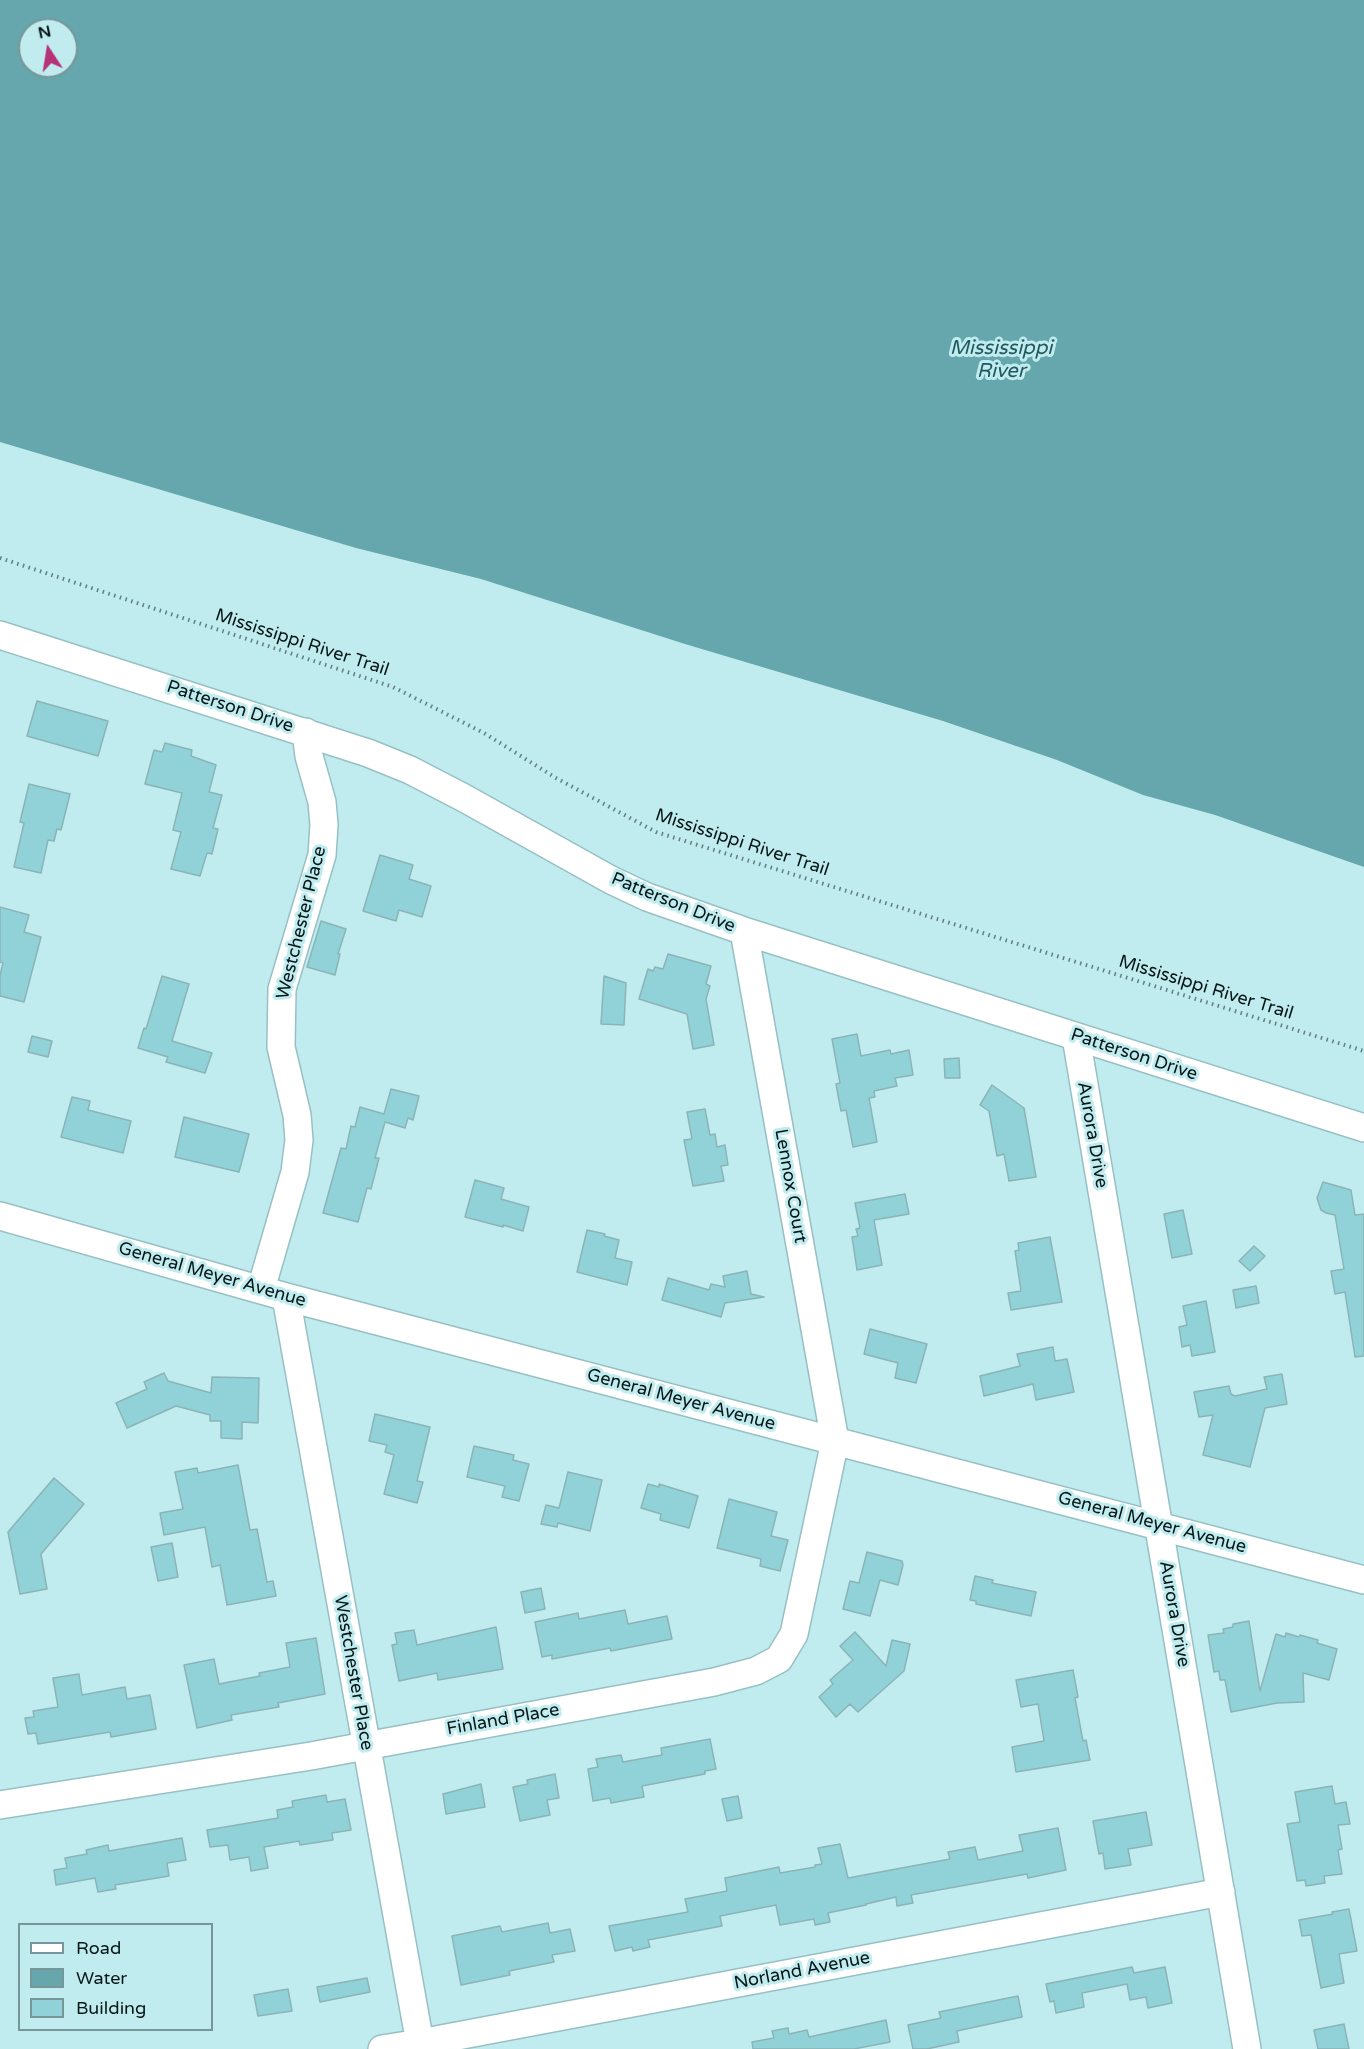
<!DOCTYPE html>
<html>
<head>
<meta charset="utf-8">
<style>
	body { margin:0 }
	#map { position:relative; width:1364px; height:2049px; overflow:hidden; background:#c1ecef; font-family:"Varela Round",sans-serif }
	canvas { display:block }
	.legend { position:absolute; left:18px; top:1923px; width:195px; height:108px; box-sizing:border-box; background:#c1ecef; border:2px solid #779699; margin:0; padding:8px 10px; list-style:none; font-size:18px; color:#071617 }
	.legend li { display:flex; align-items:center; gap:12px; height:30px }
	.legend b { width:30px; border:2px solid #779699 }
	.north { position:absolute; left:18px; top:18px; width:60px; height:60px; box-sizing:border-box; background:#c1ecef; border:2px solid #779699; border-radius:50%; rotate:348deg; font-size:16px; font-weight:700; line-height:24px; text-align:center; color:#071617 }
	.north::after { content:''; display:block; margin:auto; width:21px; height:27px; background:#b73379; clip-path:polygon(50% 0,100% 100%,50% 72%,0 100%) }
</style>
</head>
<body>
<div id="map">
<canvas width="1364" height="2049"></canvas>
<ul class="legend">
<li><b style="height:8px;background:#fff"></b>Road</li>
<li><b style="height:16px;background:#65a7ac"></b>Water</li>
<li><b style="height:16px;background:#90d2d8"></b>Building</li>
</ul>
<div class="north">N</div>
</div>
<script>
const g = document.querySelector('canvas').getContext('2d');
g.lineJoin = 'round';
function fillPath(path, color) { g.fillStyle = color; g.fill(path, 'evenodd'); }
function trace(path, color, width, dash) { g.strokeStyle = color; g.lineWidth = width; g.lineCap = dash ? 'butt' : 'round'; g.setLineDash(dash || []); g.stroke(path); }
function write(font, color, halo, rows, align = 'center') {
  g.font = font + ' "Varela Round",sans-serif'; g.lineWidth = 6; g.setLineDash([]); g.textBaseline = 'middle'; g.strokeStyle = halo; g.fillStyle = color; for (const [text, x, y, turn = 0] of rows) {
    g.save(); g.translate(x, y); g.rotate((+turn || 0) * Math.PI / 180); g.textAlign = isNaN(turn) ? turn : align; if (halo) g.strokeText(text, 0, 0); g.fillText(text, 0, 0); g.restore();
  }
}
fillPath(new Path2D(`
	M0,0H1364V867L1215,815L1143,795L1057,760L943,721L685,644L481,579L356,548L0,442ZM30,30H66V66H30Z`), '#65a7ac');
const building = new Path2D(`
	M37,701L108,721L98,756L27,736Z
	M165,743L192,750L191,756L216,765L209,792L222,795L213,828L218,829L212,854L207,853L200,876L171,869L181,832L173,830L182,793L145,784L154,750L162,752Z
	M29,784L70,794L61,830L57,829L54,841L48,840L41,873L14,867L24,823L20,822Z
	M380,855L413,865L409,879L431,886L422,917L399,910L396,921L363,911Z
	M0,907L29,915L24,932L41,937L24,1002L0,996V975L3,963L0,962Z
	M321,921L346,929L338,954H340L335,975L307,967Z
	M668,954L711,966L706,984L710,986L706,999L714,1045L693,1049L687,1014L639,999L648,969L653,971L655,967L663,969Z
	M162,976L189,984L172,1041L212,1053L205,1073L166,1062L168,1057L138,1048L144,1028L146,1029Z
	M604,976L626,983L624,1025L601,1024Z
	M857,1034L861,1056L890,1050L891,1054L909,1050L913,1075L895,1078L897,1086L874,1091L875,1097L869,1098L877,1142L853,1147L846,1110L841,1111L836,1084L840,1083L832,1039Z
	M32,1036L52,1041L48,1057L28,1052Z
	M959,1058L960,1078H945L944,1059Z
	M992,1085L1024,1108L1036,1177L1009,1181L1004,1154L997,1156L989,1111L980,1105Z
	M391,1089L419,1096L413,1120L408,1118L405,1128L385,1122L375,1158H379L371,1189L367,1188L358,1222L323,1213L341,1148L346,1149L351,1126L355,1127L360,1107L384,1114Z
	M72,1097L90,1101L88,1110L131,1121L123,1153L61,1137Z
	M705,1109L710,1135L715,1134L717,1147L725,1145L728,1165L721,1166L724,1181L693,1186L684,1140L692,1139L687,1112Z
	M184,1117L249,1134L239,1172L175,1157Z
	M475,1180L504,1188L501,1199L529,1207L523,1231L503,1225V1227L465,1217Z
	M1323,1182L1351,1190L1355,1215L1364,1214V1356L1355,1357L1345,1292L1335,1294L1331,1271L1344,1269L1335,1215L1326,1213L1321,1210L1317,1198Z
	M905,1194L909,1214L874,1220L882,1265L857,1270L852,1237L858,1236L856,1229L860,1228L855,1203Z
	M1183,1210L1192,1254L1172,1258L1164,1214Z
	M587,1230L605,1234L604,1236L619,1240L615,1258L632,1262L627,1285L577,1272Z
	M1050,1237L1062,1302L1011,1310L1008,1293L1021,1291L1015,1251L1019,1250L1018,1243Z
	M1254,1246L1265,1256L1250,1271L1239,1261Z
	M747,1271L751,1294L764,1297L725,1303L721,1317L662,1300L668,1278L709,1290L711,1284L725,1287L723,1276Z
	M1256,1286L1259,1303L1236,1308L1233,1290Z
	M1206,1301L1215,1352L1192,1356L1190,1345L1182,1347L1179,1327L1187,1325L1183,1306Z
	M870,1329L927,1344L916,1383L895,1378L898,1363L864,1354Z
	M1053,1347L1055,1361L1067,1359L1074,1392L1036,1400L1033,1384L984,1396L980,1376L1020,1366L1017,1354Z
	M164,1373L168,1381L211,1393L212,1377L259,1378L258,1423L242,1422V1439L221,1438V1421H210V1415L176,1406L127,1428L116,1403L147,1389L144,1382Z
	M1282,1374L1287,1404L1265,1408L1250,1467L1203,1455L1213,1415L1199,1417L1194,1392L1229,1386L1231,1394L1235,1396L1267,1389L1264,1377Z
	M375,1414L430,1427L417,1481L423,1482L417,1503L384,1494L394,1455L385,1452L387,1445L369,1441Z
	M474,1446L514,1455L513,1460L529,1464L519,1501L502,1497L505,1486L467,1477Z
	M238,1465L250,1530L257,1529L267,1582L273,1581L276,1596L227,1605L220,1565L212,1567L205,1527L164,1535L160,1513L183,1509L175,1472L197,1468L198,1473Z
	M568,1472L602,1480L590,1531L558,1523L557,1527L541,1524L546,1505L559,1508Z
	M54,1478L84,1504L41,1554L47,1589L20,1594L8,1532Z
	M648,1484L659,1487V1484L698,1496L689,1528L660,1520L661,1514L641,1508Z
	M729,1499L777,1512L771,1536L788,1540L780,1571L760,1566L761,1559L717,1548Z
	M172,1543L178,1577L158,1581L151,1547Z
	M867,1552L902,1561L903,1565L898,1585L880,1580L870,1616L843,1609L850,1581L859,1583Z
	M975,1576L993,1580L992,1583L1036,1592L1031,1616L976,1604V1601L970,1600Z
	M541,1588L545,1609L525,1613L521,1592Z
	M625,1610L628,1624L667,1616L672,1639L611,1651L610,1648L552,1659V1655L542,1657L535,1622L578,1613L579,1619Z
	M1249,1621L1260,1691L1276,1634L1285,1637L1286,1633L1299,1637L1300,1635L1318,1640L1317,1643L1337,1649L1329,1680L1303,1673L1304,1702L1277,1703L1231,1712L1225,1680H1220L1219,1671L1214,1672L1208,1635L1224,1633L1223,1629L1233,1627V1624Z
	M496,1627L503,1669L438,1680L437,1673L399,1681L392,1645L397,1644L395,1633L414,1630L417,1645Z
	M855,1632L886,1666L892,1640L910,1644L904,1671L858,1712L850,1704L836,1717L819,1697L833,1684L830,1680L853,1660L840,1646Z
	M316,1638L325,1694L278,1703L279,1707L231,1715L232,1720L197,1728L184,1665L214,1659L219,1684L260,1676L259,1673L290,1667L286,1643Z
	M1073,1670L1078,1697L1075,1698L1083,1741L1086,1740L1090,1760L1016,1772L1012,1747L1044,1741L1038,1704L1021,1707L1016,1680Z
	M79,1674L82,1695L125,1687L127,1699L150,1695L156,1729L111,1737L110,1732L38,1744L36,1733L28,1734L25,1718L34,1717L33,1711L58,1707L53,1678Z
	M710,1739L716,1769L705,1771V1774L642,1786L644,1797L611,1803L610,1798L593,1801L588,1769L598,1767L596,1759L621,1755L623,1762L662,1755L661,1748Z
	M555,1774L559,1798L547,1800L550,1815L520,1821L513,1787L528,1784L527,1780Z
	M481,1784L485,1807L446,1814L443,1794Z
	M1332,1786L1335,1804L1346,1802L1350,1824L1338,1825L1342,1849L1338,1850L1342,1874L1324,1876L1325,1883L1306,1886L1305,1880L1297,1881L1287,1824L1300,1822L1295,1792Z
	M326,1795L327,1802L345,1799L351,1830L332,1833L333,1840L300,1845L299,1841L264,1847L268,1868L251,1871L249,1857L230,1860L228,1845L210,1847L207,1830L278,1818L277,1810L293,1807L292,1801Z
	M738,1796L742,1818L727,1821L722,1799Z
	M1146,1812L1152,1845L1128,1849L1131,1865L1105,1869L1103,1853L1099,1854L1093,1821Z
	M1058,1828L1066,1870L1028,1878L1027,1874L911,1895L913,1903L897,1906L896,1897L866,1904V1905L828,1913L830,1922L815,1925L814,1919L780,1925L776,1905L720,1916L722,1926L648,1940L650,1947L633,1951L632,1947L615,1951L609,1926L688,1912L685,1899L727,1891L725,1878L779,1867L780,1873L815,1867V1865L822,1864L818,1848L840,1844L848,1878L950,1859L948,1852L975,1847L978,1860L1023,1851L1019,1835Z
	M182,1838L186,1860L167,1863L169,1876L115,1885L116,1889L98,1892L95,1878L56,1885L54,1870L67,1868L65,1858L87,1854L86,1850L108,1845L109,1851Z
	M1349,1909L1357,1951L1339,1954L1344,1983L1321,1988L1311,1935L1302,1936L1299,1920L1333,1914L1332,1912Z
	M548,1923L550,1933L570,1929L575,1951L552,1955L554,1962L509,1971L510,1975L461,1985L452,1936L500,1926L502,1932Z
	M1132,1967L1134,1973L1165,1967L1172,2003L1148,2008L1146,1997L1130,2000L1127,1984L1082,1993L1084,2007L1056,2013L1054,2001L1050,2002L1046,1984Z
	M367,1978L370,1992L320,2002L317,1987Z
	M288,1989L292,2011L258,2016L254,1995Z
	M1018,1996L1022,2017L957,2031L959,2042L927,2049H913L908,2025L941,2018L939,2012Z
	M886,2020L890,2042L854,2049H753L752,2042L774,2038L772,2031L788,2028L789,2034L807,2030L809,2037Z
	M1344,2024L1349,2049H1318L1314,2030Z`);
fillPath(building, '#90d2d8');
trace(building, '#8bb4b7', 1.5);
const minor = new Path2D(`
	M0,635L368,753L410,770L464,798L611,880L647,897L744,931L1364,1128
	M1076,1037L1247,2049
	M0,1216L286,1297L1364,1580
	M261,1289L295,1172L299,1140L297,1115L281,1047L282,989L322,855L324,825L322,802L309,756L306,732
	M286,1297L421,2049
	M0,1805L311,1756L714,1682L756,1671L779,1659L794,1634L835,1441L744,931
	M382,2049L420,2043L1221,1892`);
trace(minor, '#97c0c3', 30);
trace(new Path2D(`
	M0,558L393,687L484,733L556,778L656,832L1364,1051`), '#617e80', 4, [1.5, 4.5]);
trace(minor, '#fff', 27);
write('18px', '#071617', '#c1ecef', [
	["Mississippi River Trail",302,643,18],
	["Patterson Drive",230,707,18],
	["Mississippi River Trail",742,843,18],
	["Patterson Drive",673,903,22],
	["Westchester Place",302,923,-76],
	["Mississippi River Trail",1206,988,17],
	["Patterson Drive",1134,1055,18],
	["Aurora Drive",1092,1135,80],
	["Lennox Court",790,1186,80],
	["General Meyer Avenue",212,1275,16],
	["General Meyer Avenue",681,1400,15],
	["General Meyer Avenue",1152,1523,15],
	["Aurora Drive",1174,1614,80],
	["Westchester Place",353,1673,80],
	["Finland Place",503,1720,-10],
	["Norland Avenue",802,1971,-11]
]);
write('italic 20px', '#20585d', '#c1ecef', [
	["Mississippi",1001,349],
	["River",1001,372]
]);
</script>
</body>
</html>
